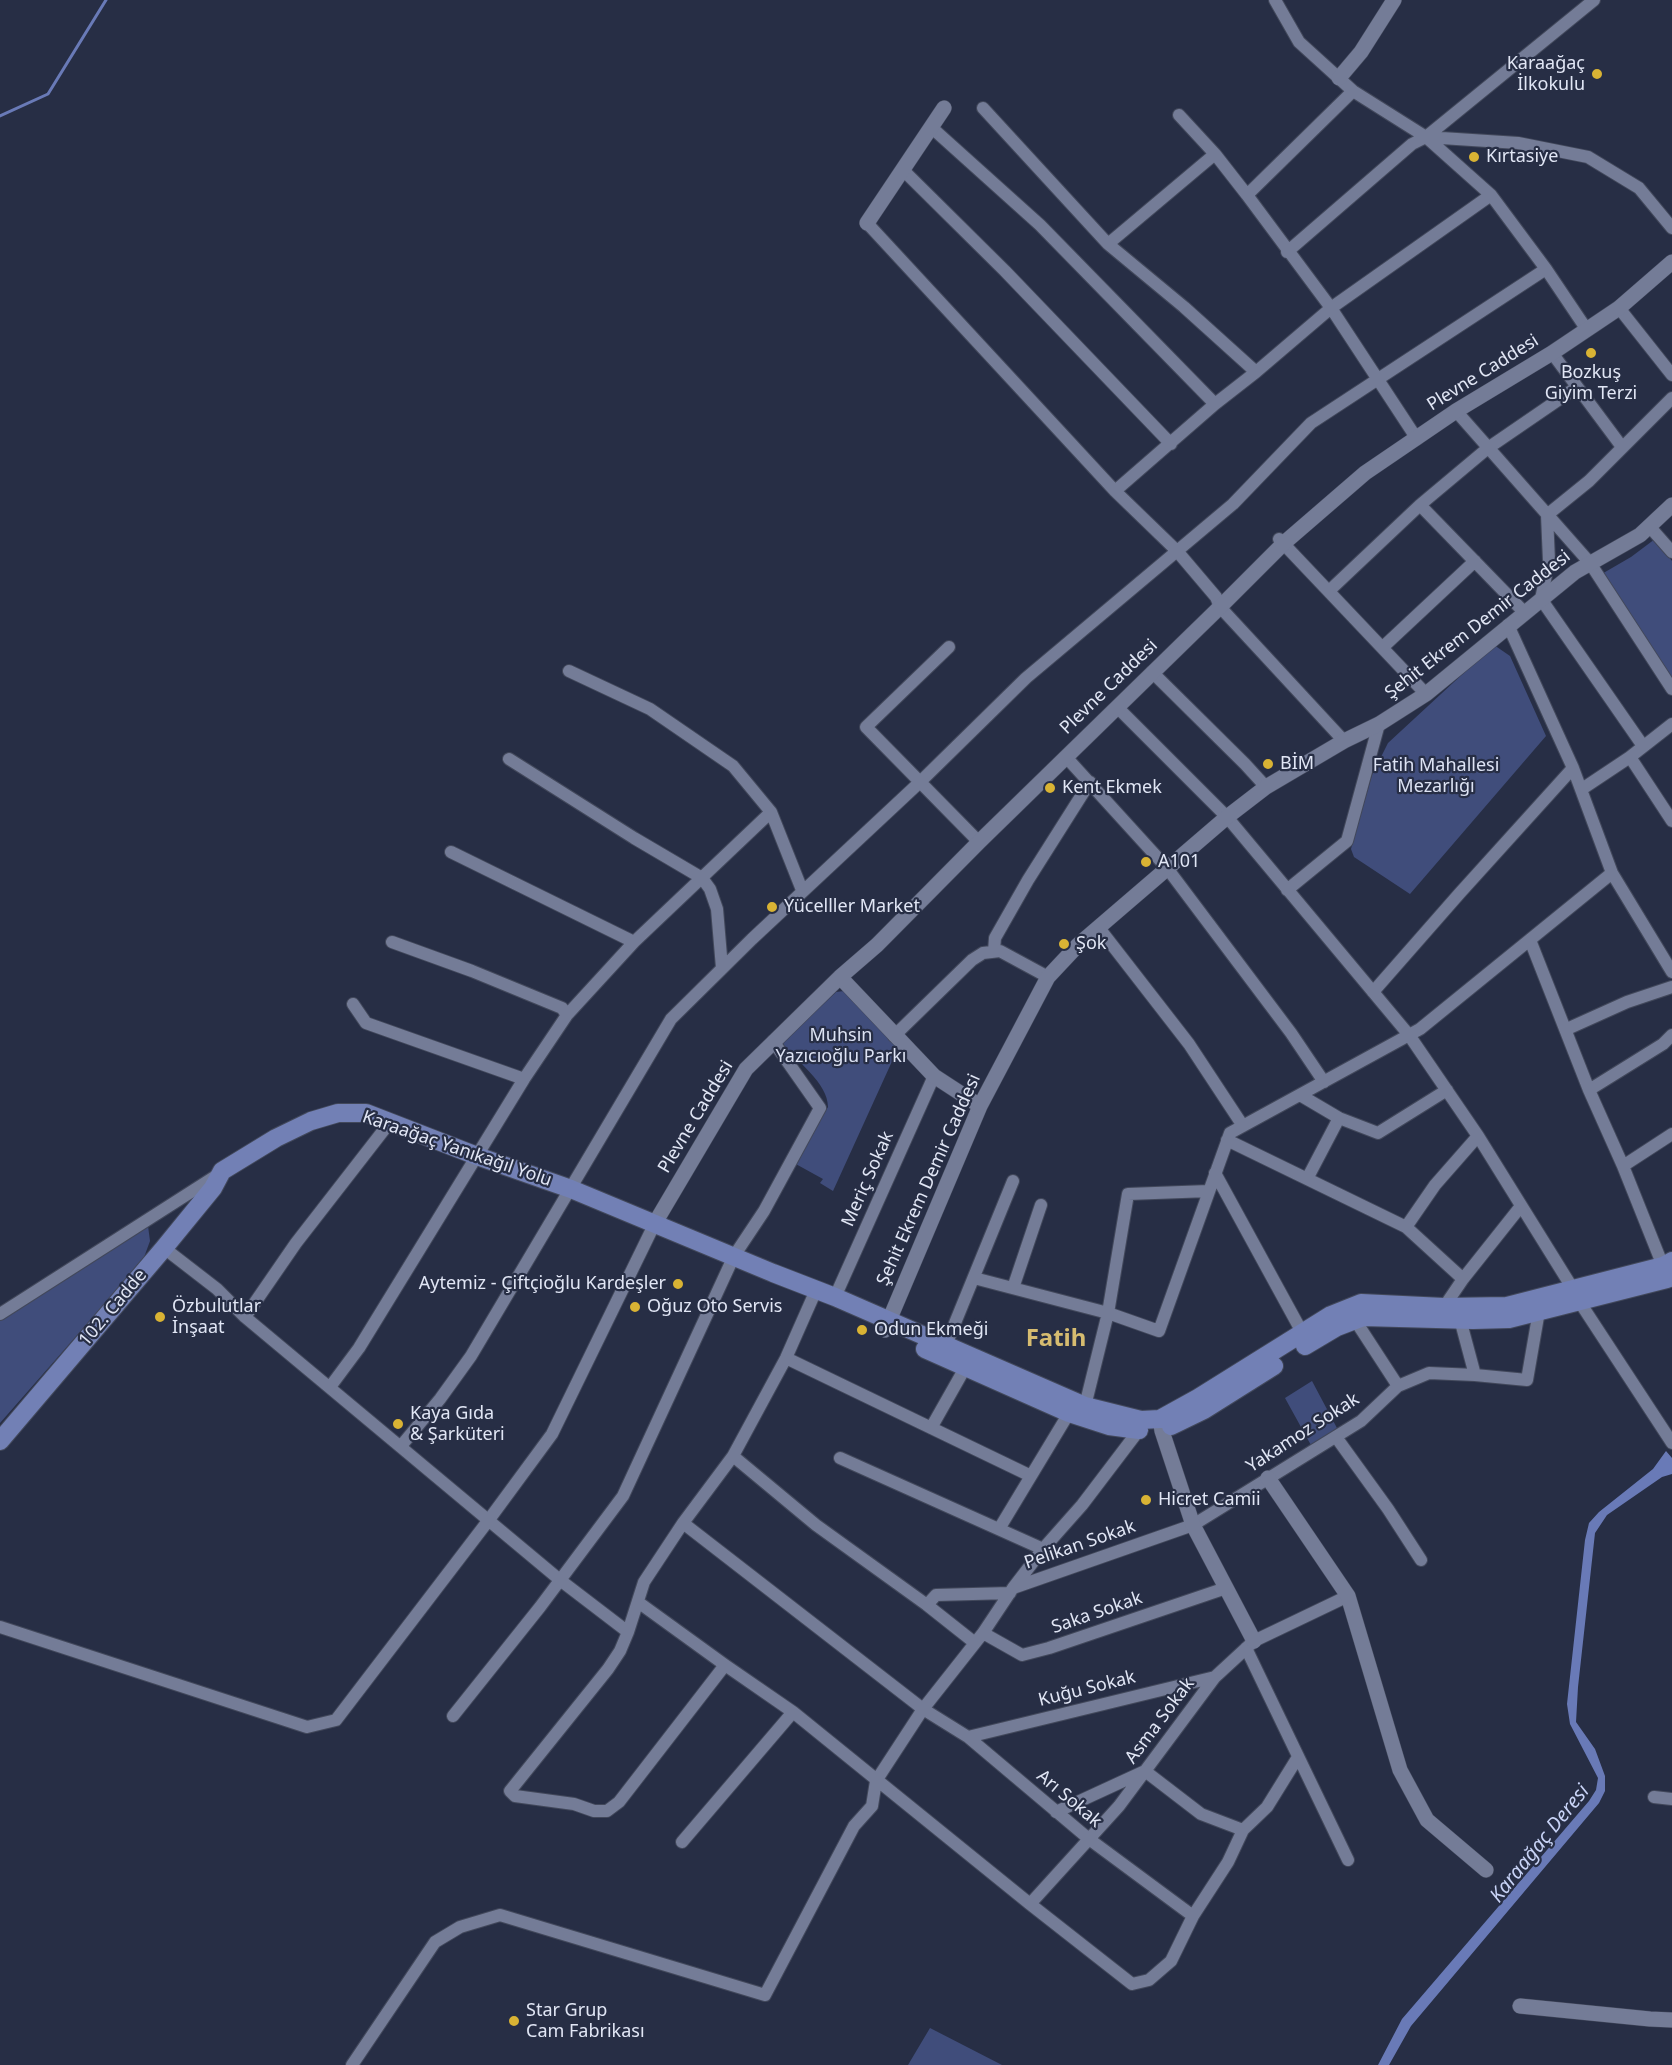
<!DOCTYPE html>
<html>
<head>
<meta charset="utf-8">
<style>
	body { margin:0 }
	canvas { display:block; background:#272e45 }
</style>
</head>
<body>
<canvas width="1672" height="2065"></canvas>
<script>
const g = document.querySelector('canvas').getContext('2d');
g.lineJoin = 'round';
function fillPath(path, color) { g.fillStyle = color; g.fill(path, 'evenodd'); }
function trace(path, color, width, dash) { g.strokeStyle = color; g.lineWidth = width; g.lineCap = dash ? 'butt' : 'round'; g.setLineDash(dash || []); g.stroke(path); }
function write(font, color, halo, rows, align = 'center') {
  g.font = font + ' "Noto Sans",sans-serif'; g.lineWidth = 4.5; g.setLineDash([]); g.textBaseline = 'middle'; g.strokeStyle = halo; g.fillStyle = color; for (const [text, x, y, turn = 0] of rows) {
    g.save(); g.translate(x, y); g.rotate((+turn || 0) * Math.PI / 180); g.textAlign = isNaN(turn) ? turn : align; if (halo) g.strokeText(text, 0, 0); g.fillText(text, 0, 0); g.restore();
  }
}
fillPath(new Path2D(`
	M1655,539L1672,561V682L1600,575L1631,557Z
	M1494,645L1510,656L1546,736L1410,894L1354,857L1351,849L1372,775L1388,743Z
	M844,991L899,1046L833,1191L820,1183L823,1179L794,1163L828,1107C828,1083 797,1061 781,1044L836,992Z
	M148,1226L150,1241L143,1260L0,1423V1319Z
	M1312,1381L1338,1430L1312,1447L1285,1398Z
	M930,2028L1002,2065H908Z`), '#404d7b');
fillPath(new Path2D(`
	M1666,1451L1672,1458V1474L1662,1477L1607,1515L1595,1533L1578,1687L1576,1722L1595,1749L1605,1776V1791L1599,1803L1411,2026L1389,2065H1378L1402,2019L1589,1801L1596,1790L1598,1778L1570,1724L1567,1704L1585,1540L1589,1523L1599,1512L1653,1469Z`), '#697ab7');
trace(new Path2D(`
	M0,116L48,94L106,0`), '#697ab7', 3);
const minor = new Path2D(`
	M1275,0L1299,42L1353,91L1426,137L1491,195L1546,269L1583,324L1589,328
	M983,108L1108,244L1184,307L1256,372
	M1179,115L1215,154L1247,195L1331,308L1417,439
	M931,127L1040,225L1215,404
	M1426,137L1594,0
	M903,170L1005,271L1171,444
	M1247,195L1353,91
	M867,223L1115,491L1177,551L1216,597L1220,607L1344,741
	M1108,244L1215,154
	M1287,252L1412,144L1426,137L1518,143L1588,157L1639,188L1672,228
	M1619,308L1672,375
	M1552,353L1622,447
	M1456,411L1590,563L1672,689
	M1115,491L1215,404L1256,372L1331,308L1491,195
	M1420,505L1524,612
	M1649,526L1672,552
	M1279,539L1426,694
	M1330,590L1420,505L1488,448L1577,387
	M1508,625L1573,768L1612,873L1672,972
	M949,647L866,727L979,842
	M1383,647L1475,561
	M569,671L650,709L733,766L771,812L802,890
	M1152,672L1245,764L1266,787
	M1117,707L1227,817L1409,1035L1478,1136L1573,1289L1579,1301L1672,1443
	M1643,746L1541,599L1549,561L1547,515L1589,481L1672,398
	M1066,757L1167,868L1291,1033L1324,1082
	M1630,757L1672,821
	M509,759L634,838L702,878L710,889L717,909L722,968
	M1582,789L1630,757L1672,724
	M451,852L634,942L771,812
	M1287,890L1347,841L1379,724
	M1099,928L1189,1044L1243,1126
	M1530,940L1589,1090L1623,1166L1663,1266
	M392,942L472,971L562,1008L567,1015
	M994,951L995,938L1028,880L1090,782
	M1373,992L1459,894L1573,768
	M353,1004L366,1023L524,1079
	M1567,1029L1627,1002L1672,987
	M894,1036L972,960L983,953L1000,951L1048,977
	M1589,1090L1663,1044L1672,1035
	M1300,1095L1339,1118L1378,1133L1447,1090
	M1227,1140L1406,1227L1463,1279
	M1623,1166L1672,1134
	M1215,1173L1303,1334
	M1307,1179L1339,1118
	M1406,1227L1435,1185L1478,1136
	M164,1248L217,1289L245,1317L560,1580L628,1632
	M974,1278L1108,1313L1159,1331L1230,1133L1420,1029L1612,873
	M1013,1288L1041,1205
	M835,1297L934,1076
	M1444,1307L1463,1279L1521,1206
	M0,1314L219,1174
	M245,1317L296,1243L390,1122
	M1460,1319L1475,1375
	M1355,1320L1398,1386
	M946,1345L1013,1181
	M786,1358L1031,1476
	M330,1387L359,1348L524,1079L567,1015L634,942
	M1085,1406L1108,1313L1128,1194L1209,1191
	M931,1428L965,1368
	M1336,1437L1388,1509L1421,1560
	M401,1446L440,1399L471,1356L671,1019L752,939L920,782L1026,678L1233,504L1311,423L1546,269
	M733,1456L816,1525L927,1605L975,1643
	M840,1458L1043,1549
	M683,1523L923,1709L968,1737L1089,1839L1193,1916
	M999,1529L1069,1413
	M1013,1588L1193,1525L1361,1421L1398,1386L1429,1373L1475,1375L1527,1380L1539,1311
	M638,1602L725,1665L793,1712L1030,1904L1132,1984L1149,1980L1171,1961L1193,1916L1228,1862L1243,1830
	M927,1605L936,1595L1010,1593
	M0,1627L307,1727L336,1720L488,1521L552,1434L655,1223
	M983,1633L1022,1655L1049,1648L1226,1588
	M1246,1648L1348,1860
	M725,1665L619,1802L607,1811H594L574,1804L515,1796L510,1791L608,1669L620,1651L628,1632L644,1582L683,1523L733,1456L786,1358L813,1297
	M453,1716L540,1607L623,1496L734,1256L764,1211L820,1108L773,1041
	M968,1737L1215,1677
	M1654,1797L1672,1799
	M1056,1812L1145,1771L1201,1814L1243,1830L1267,1807L1298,1757
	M682,1842L793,1712
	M1030,1904L1119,1806L1215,1677L1254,1641L1348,1596
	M352,2065L435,1942L460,1927L500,1915L765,1995L854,1826L872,1806L876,1781L923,1709L983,1633L1013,1588L1043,1549L1082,1505L1139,1430L1140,1424`);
const tertiary = new Path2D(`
	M1339,78L1361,52L1394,0
	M867,223L944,108
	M840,977L934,1076L980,1106
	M655,1223L746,1069L840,977L877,945L979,842L1220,607L1284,543L1365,473L1456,411L1552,353L1619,308L1672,262
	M885,1330L980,1106L1048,977L1078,945L1227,817L1266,787L1344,741L1379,724L1426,694L1575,572L1640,535L1672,505
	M1160,1419L1162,1431L1193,1525L1254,1641
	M1268,1478L1348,1596L1400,1770L1427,1820L1486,1870
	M1520,2006L1650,2019L1672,2020`);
const secondary = new Path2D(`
	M1305,1346L1337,1327L1363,1317L1473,1320L1509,1319L1667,1279L1672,1277
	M925,1349L1069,1413L1109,1426L1139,1430
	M1171,1426L1204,1410L1274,1366
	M0,1441L164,1248L213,1188L222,1171L276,1138L311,1121L338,1113H366L477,1156L571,1189L773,1273L835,1297L1085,1406L1141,1420L1160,1419L1198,1398L1331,1315L1361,1303L1444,1307L1507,1306L1663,1266L1672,1261`);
trace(minor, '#42485b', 14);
trace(tertiary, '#42485b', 16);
trace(secondary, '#42485b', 20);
trace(minor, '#747c97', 12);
trace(tertiary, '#747c97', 15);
trace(secondary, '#7280b5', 18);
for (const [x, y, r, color] of [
	[1597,74,6,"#d9b334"],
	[1474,157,6,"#d9b334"],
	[1591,353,6,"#d9b334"],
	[1268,764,6,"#d9b334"],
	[1050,788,6,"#d9b334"],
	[1146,862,6,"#d9b334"],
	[772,907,6,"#d9b334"],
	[1064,944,6,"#d9b334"],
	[678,1284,6,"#d9b334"],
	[635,1307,6,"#d9b334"],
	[160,1317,6,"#d9b334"],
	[862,1330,6,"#d9b334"],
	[398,1424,6,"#d9b334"],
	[1146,1500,6,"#d9b334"],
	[514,2021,6,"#d9b334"]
]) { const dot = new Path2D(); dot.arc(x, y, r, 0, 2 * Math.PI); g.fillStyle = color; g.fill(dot); trace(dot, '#272e45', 2); }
write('18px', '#e1e6f5', '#272e45', [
	["Karaağaç",1585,64,"right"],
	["İlkokulu",1585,85,"right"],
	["Kırtasiye",1486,157],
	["Bozkuş",1591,373,"center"],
	["Giyim Terzi",1591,394,"center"],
	["BİM",1280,764],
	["Kent Ekmek",1062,788],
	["A101",1158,862],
	["Yücelller Market",784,907],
	["Şok",1076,944],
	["Aytemiz - Çiftçioğlu Kardeşler",666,1284,"right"],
	["Özbulutlar",172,1307],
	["İnşaat",172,1328],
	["Oğuz Oto Servis",647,1307],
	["Odun Ekmeği",874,1330],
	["Kaya Gıda",410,1414],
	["& Şarküteri",410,1435],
	["Hicret Camii",1158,1500],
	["Star Grup",526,2011],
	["Cam Fabrikası",526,2032]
], 'left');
write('18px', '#e1e6f5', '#272e45', [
	["Plevne Caddesi",1483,373,-32],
	["Şehit Ekrem Demir Caddesi",1478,625,-38],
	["Plevne Caddesi",1109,687,-44],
	["Plevne Caddesi",696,1117,-59],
	["Karaağaç Yanıkağıl Yolu",457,1149,19],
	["Meriç Sokak",868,1179,-66],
	["Şehit Ekrem Demir Caddesi",929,1180,-66],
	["102. Cadde",113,1308,-50],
	["Yakamoz Sokak",1303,1433,-33],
	["Pelikan Sokak",1080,1545,-19],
	["Saka Sokak",1097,1613,-19],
	["Kuğu Sokak",1087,1689,-14],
	["Asma Sokak",1160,1721,-53],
	["Arı Sokak",1069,1799,40]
]);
write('18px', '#dde3f4', '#272e45', [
	["Fatih Mahallesi",1436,766],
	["Mezarlığı",1436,787],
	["Muhsin",841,1036],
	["Yazıcıoğlu Parkı",841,1057]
]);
write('italic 20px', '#c8d3f6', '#272e45', [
	["Karaağaç Deresi",1540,1844,-51]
]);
write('bold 24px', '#d6bc70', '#272e45', [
	["Fatih",1056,1339]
]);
</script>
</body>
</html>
